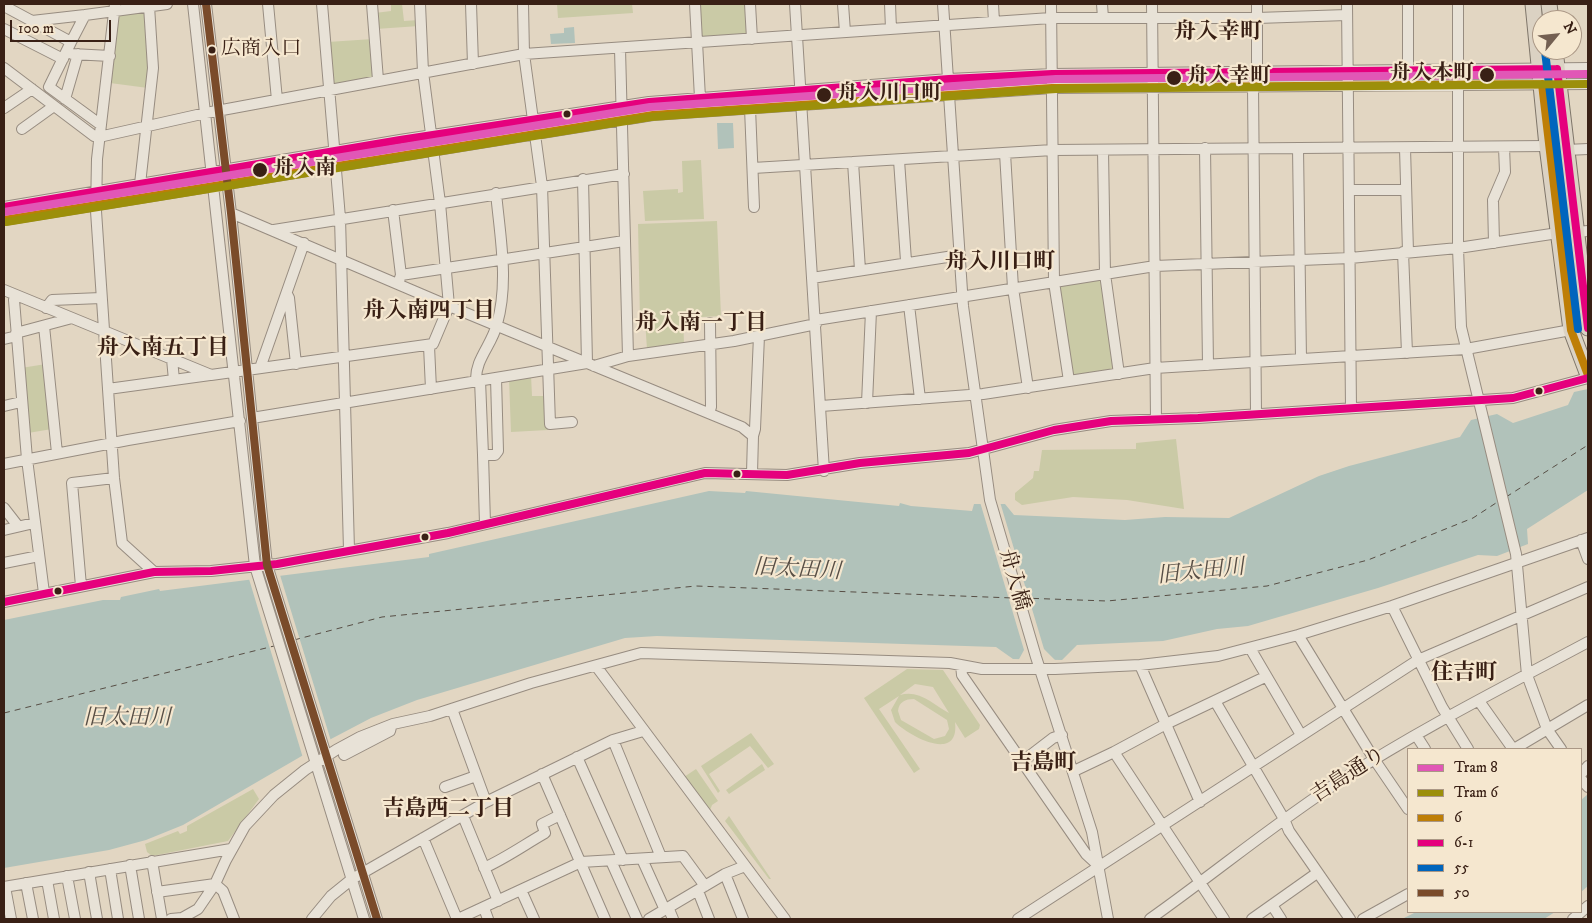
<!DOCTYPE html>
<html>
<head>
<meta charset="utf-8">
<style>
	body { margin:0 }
	#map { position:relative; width:1592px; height:923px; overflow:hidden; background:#e2d6c2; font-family:"IM FELL DW Pica",serif }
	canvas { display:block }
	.frame { position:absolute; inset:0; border:5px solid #392015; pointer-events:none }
	.legend { position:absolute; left:1407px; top:748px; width:175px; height:165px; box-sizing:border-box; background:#f5e7cf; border:1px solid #aa9785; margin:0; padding:6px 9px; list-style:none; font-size:15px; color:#392015 }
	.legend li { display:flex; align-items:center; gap:10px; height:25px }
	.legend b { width:25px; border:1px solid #aa9785 }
	.north { position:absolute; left:1532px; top:10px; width:50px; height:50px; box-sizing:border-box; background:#f5e7cf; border:1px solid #aa9785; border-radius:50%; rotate:62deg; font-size:14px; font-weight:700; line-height:20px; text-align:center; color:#392015 }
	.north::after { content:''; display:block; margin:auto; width:18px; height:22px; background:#746052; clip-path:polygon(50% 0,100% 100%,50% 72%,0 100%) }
	.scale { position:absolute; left:10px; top:20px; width:101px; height:22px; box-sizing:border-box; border:2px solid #392015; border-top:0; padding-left:6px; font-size:15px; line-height:18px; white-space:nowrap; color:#392015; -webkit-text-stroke:4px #f5e7cf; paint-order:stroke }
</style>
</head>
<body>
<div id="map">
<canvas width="1592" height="923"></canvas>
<div class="frame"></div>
<ul class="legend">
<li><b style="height:6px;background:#e157b6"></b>Tram 8</li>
<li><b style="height:6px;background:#9c8f0a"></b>Tram 6</li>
<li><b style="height:6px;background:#be7e06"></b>6</li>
<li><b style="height:6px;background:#e5007d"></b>6-1</li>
<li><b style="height:6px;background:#0065bd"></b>55</li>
<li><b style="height:6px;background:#7a4b2a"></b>50</li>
</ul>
<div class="north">N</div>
<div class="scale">100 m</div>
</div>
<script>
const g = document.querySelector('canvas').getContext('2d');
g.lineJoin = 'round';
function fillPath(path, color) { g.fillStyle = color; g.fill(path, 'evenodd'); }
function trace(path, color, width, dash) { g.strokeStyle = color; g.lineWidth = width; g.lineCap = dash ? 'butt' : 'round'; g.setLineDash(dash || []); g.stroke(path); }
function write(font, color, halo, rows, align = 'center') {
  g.font = font + ' "IM FELL DW Pica","Noto Serif JP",serif'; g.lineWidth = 4.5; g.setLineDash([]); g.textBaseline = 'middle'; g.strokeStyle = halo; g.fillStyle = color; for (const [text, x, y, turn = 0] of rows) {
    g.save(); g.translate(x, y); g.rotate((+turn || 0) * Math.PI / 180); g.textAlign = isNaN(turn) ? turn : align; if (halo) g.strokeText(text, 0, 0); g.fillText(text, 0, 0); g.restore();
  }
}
fillPath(new Path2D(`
	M391,4H402L404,21L419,20V26L376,29L375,13L391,11Z
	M557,4H632L633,13L558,18Z
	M697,4H747L749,34L700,37Z
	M145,11L152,63L148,88L110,83L117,17L119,14Z
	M373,39V79L334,87L328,42Z
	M701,160L704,219L645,221L643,191L678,189V193L683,192L682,161Z
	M717,221L721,316L683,318L684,343L647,349L645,320H640L638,224Z
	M1098,280L1101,282L1114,366L1112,370L1075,376L1072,373L1059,289L1061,286Z
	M46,364L52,429L28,433L21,368Z
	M531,375L532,396H546L548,430L511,432L509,378Z
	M1176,439L1184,509L1127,500L1073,497L1022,505L1015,500V493L1033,478L1034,471H1039L1042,450L1136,449V443Z
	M907,669L943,670L980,725L979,729L965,738L955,722C960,764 909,736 895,722L891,710L899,696L879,709L920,769L914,773L864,698ZM915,684L933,687L949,713C934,705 919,689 900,695ZM914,699L947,720L949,729L945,736L934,739L901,720L898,711C899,702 905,699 914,699Z
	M751,733L774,764L768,768L750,746L709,774L720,791L718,793L701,766Z
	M762,764L765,770L729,794L726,790Z
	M696,769L718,801L712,805L709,813L684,777Z
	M253,789L259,799L228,841L152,856L147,852L145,844L178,831L180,834L187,831V826Z
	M729,816L771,879H769L725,821Z`), '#cacaa6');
fillPath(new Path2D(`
	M574,27L575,43L551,44L550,34L564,33V28Z
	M717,123H733L734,148L718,149Z
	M1588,389V490L1527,529L1528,544L1497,556L1478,555L1378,588L1248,626L1217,629L1163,641L1077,645L1062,660L1013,659L996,647L657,636L625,638L417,700L371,718L331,739L183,825L146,840L109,850L4,868V620L103,600H120L121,597L159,589L160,591L429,557V554L709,491L745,493L746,491L899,506L900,503L911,506L972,511L974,504H1005L1014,515L1125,520L1165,517L1229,518L1319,476L1349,466L1460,437L1471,420L1497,414L1513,423L1568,405L1574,392Z
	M1588,794V886L1581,892V800Z
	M1416,912H1555L1544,919H1402Z`), '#b1c2ba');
fillPath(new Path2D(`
	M980,502H1000L1044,649L1056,661H1018L1024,650Z
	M280,575L331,741L303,758L249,579Z`), '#e2d6c2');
trace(new Path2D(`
	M1506,497L1588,445
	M1022,598L1107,601L1267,586L1368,560L1473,518L1499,501
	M294,640L382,617L696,586L1013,598
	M4,713L274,646`), '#574e45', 1, [6, 5]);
const minor = new Path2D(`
	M115,4L97,159L96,211L114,478L122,543L154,572
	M193,4L255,566L364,919
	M206,4L231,213L267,565L377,919
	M268,4L277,100
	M322,4L340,218L349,550
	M372,4L378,80
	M471,4L473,64
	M523,4L524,54L542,186L550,424L572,422
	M695,4L700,98
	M750,4L752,39
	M795,4L824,471
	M843,4L845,32
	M890,4L891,29
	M943,4L963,306L990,500L1036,657L1092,832L1108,919
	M993,4L994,22
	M1051,4L1054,282L1069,381
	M1102,4L1103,18
	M1152,4L1156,419
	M1347,4L1351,408
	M1458,4V248L1461,327L1516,554L1527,675L1547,729L1561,749
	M4,6L71,42L49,87L101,125
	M32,21L85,15
	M4,29L63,59
	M71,42L85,15L167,4
	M620,49L628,356
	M72,54L110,56
	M4,68L94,136L99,137L206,113L524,54L1051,18H1257L1347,15
	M1408,70V4
	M65,99L78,54
	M4,108L32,89
	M750,108L754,207
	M22,129L54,106
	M1205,148L1208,365
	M1298,148L1301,359
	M1405,148L1408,252
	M1103,150L1105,274L1119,374
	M1566,150L1588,149
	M1005,153L1013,288L1028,388
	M899,160L906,261
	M853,162L860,270
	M753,168L1053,150L1547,146
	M140,184L153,68L149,6
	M1349,190H1406
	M4,207L400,140L649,102L949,79L1052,74L1588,68
	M393,210L401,275L399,281
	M231,213L449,306L742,427L753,436L752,473
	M4,220L653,115L1052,88L1588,84
	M274,230L624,174
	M1576,232L1588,231
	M1494,243L1493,200L1505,172L1504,147
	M1403,252L1407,353
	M401,275L624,241
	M812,278L960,255
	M4,290L211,375L433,344L449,306L440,203L423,72L420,4
	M287,294L289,298L296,364
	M16,296L14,300L27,459L44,593
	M909,305L920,399
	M46,308L52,300L101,298
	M816,320L1155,266L1350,258L1458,248L1558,233
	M44,326L57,453
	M16,333L72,318
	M4,339L17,336
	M429,346L431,389
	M172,359L174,380
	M594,366L628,356L734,341L816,324
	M260,368L304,243
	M480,380L483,455
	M476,381C475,359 492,345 497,324C509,282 500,236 496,193
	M108,389L210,375
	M867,403L871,311
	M4,406L21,402
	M821,406L983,394L1155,368L1466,349L1571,330
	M709,413L711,407L710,323
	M1256,413L1253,86L1257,65V4
	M252,418L587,363L583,179
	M753,436L755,429L759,336
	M4,464L128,440L240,421
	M4,508L18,526
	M485,524L483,455H495L498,451L496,378
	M4,530L34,523
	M1581,540L1588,559
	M4,563L39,556
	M81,586L72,483L114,478
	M4,602L154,572L211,571L277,564L448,533L705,473L787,475L860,463L969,453L1054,430L1111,421L1198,418L1513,398L1588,378
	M1392,606L1442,707L1468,749
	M1298,635L1374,759L1408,809
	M1250,648L1301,735
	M961,665L962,675L1086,854L1099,866
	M1140,665L1200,802
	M596,666L785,919
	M1215,701L1284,819L1289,831L1350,919
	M1479,701L1513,749
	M452,709L486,802
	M1416,735L1425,749
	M613,740L661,857
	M1514,749L1588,705
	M1114,752L1224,919
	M344,755L390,731L391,727
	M577,757L623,860
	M1023,761L1053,738L1062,735
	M1074,771L1114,752L1166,724L1265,677
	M542,774L605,919
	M1581,774L1588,766
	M1581,779L1588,787
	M445,787L476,776
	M463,816L498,901
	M423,838L457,919
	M642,859L665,910
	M152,861L162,919
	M611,861L637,919
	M130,865L139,919
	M484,868C506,858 524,845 545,833L542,824L560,815
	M110,869L118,919
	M89,872L97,919
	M725,874L743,919
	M67,876L75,919
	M47,880L54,919
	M26,883L33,919
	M4,887L231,849
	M5,887L11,919
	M521,890L534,919
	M698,891L709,919
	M157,892L215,884L223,891L234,919
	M1272,905L1281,919
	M668,907L673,919
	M484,908L488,919
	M171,919L182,918L198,909L215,884L226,860L245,826L274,795L305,770L336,750L360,737L393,724L430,716L531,683L641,653L950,663L982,669H1055L1140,665L1218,656L1298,635L1392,606L1588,538
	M312,919L331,896L352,879L486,802L613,740L643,731
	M458,919L581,862L683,856L705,886
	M649,919L725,874L745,866
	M1018,919L1418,660L1588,587
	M1150,919C1215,873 1276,822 1343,779C1422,728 1506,686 1588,642
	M1252,919L1317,873
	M1363,919L1408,894
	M1573,919L1588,906`);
const highway = new Path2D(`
	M1533,4L1547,146L1571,330L1588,375
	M1549,4L1551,20
	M1555,50L1588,328`);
trace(minor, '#978c80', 12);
trace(highway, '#7e7569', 17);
trace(minor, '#e8e2d7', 10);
trace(highway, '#dbd2c3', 15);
trace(new Path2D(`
	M1542,84L1571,330L1588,375
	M4,220L653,115L1052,88L1542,84`), '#be7e06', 8);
trace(new Path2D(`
	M1557,69L1588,328
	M4,207L400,140L649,102L949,79L1052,74L1557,69
	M4,602L154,572L211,571L277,564L448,533L705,473L787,475L860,463L969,453L1054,430L1111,421L1198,418L1513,398L1588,378`), '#e5007d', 8);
trace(new Path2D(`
	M1545,51L1578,329`), '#0065bd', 8);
trace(new Path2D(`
	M206,4L231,213L267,565L377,919`), '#7a4b2a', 8);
trace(new Path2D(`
	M4,212L650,107L1056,79L1588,74`), '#e157b6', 8);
trace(new Path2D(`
	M6,222L651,117L1056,89L1588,84`), '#9c8f0a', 8);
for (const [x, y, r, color] of [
	[212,50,4.5,"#392015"],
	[1487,75,8,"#392015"],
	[1174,78,8,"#392015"],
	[824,95,8,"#392015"],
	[567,114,4.5,"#392015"],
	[260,170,8,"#392015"],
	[1539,391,4.5,"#392015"],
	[737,474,4.5,"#392015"],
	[425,537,4.5,"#392015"],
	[58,591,4.5,"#392015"]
]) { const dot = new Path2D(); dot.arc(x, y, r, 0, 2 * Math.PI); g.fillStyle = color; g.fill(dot); trace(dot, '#f5e7cf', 2); }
write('20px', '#392015', '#f5e7cf', [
	["広商入口",221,50]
], 'left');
write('bold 21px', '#392015', '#f5e7cf', [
	["舟入本町",1474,75,"right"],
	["舟入幸町",1187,78],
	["舟入川口町",837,95],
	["舟入南",273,170]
], 'left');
write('21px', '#392015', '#f5e7cf', [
	["舟入橋",1013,580,74],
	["吉島通り",1349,776,-33]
]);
write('bold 22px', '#392015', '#f5e7cf', [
	["舟入幸町",1218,33],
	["舟入川口町",1000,263],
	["舟入南四丁目",429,312],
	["舟入南一丁目",701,324],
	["舟入南五丁目",163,349],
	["住吉町",1464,674],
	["吉島町",1043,764],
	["吉島西二丁目",448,810]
]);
write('italic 22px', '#574e45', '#f5e7cf', [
	["旧太田川",797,571,3],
	["旧太田川",1201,573,-6],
	["旧太田川",127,719]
]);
</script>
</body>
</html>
